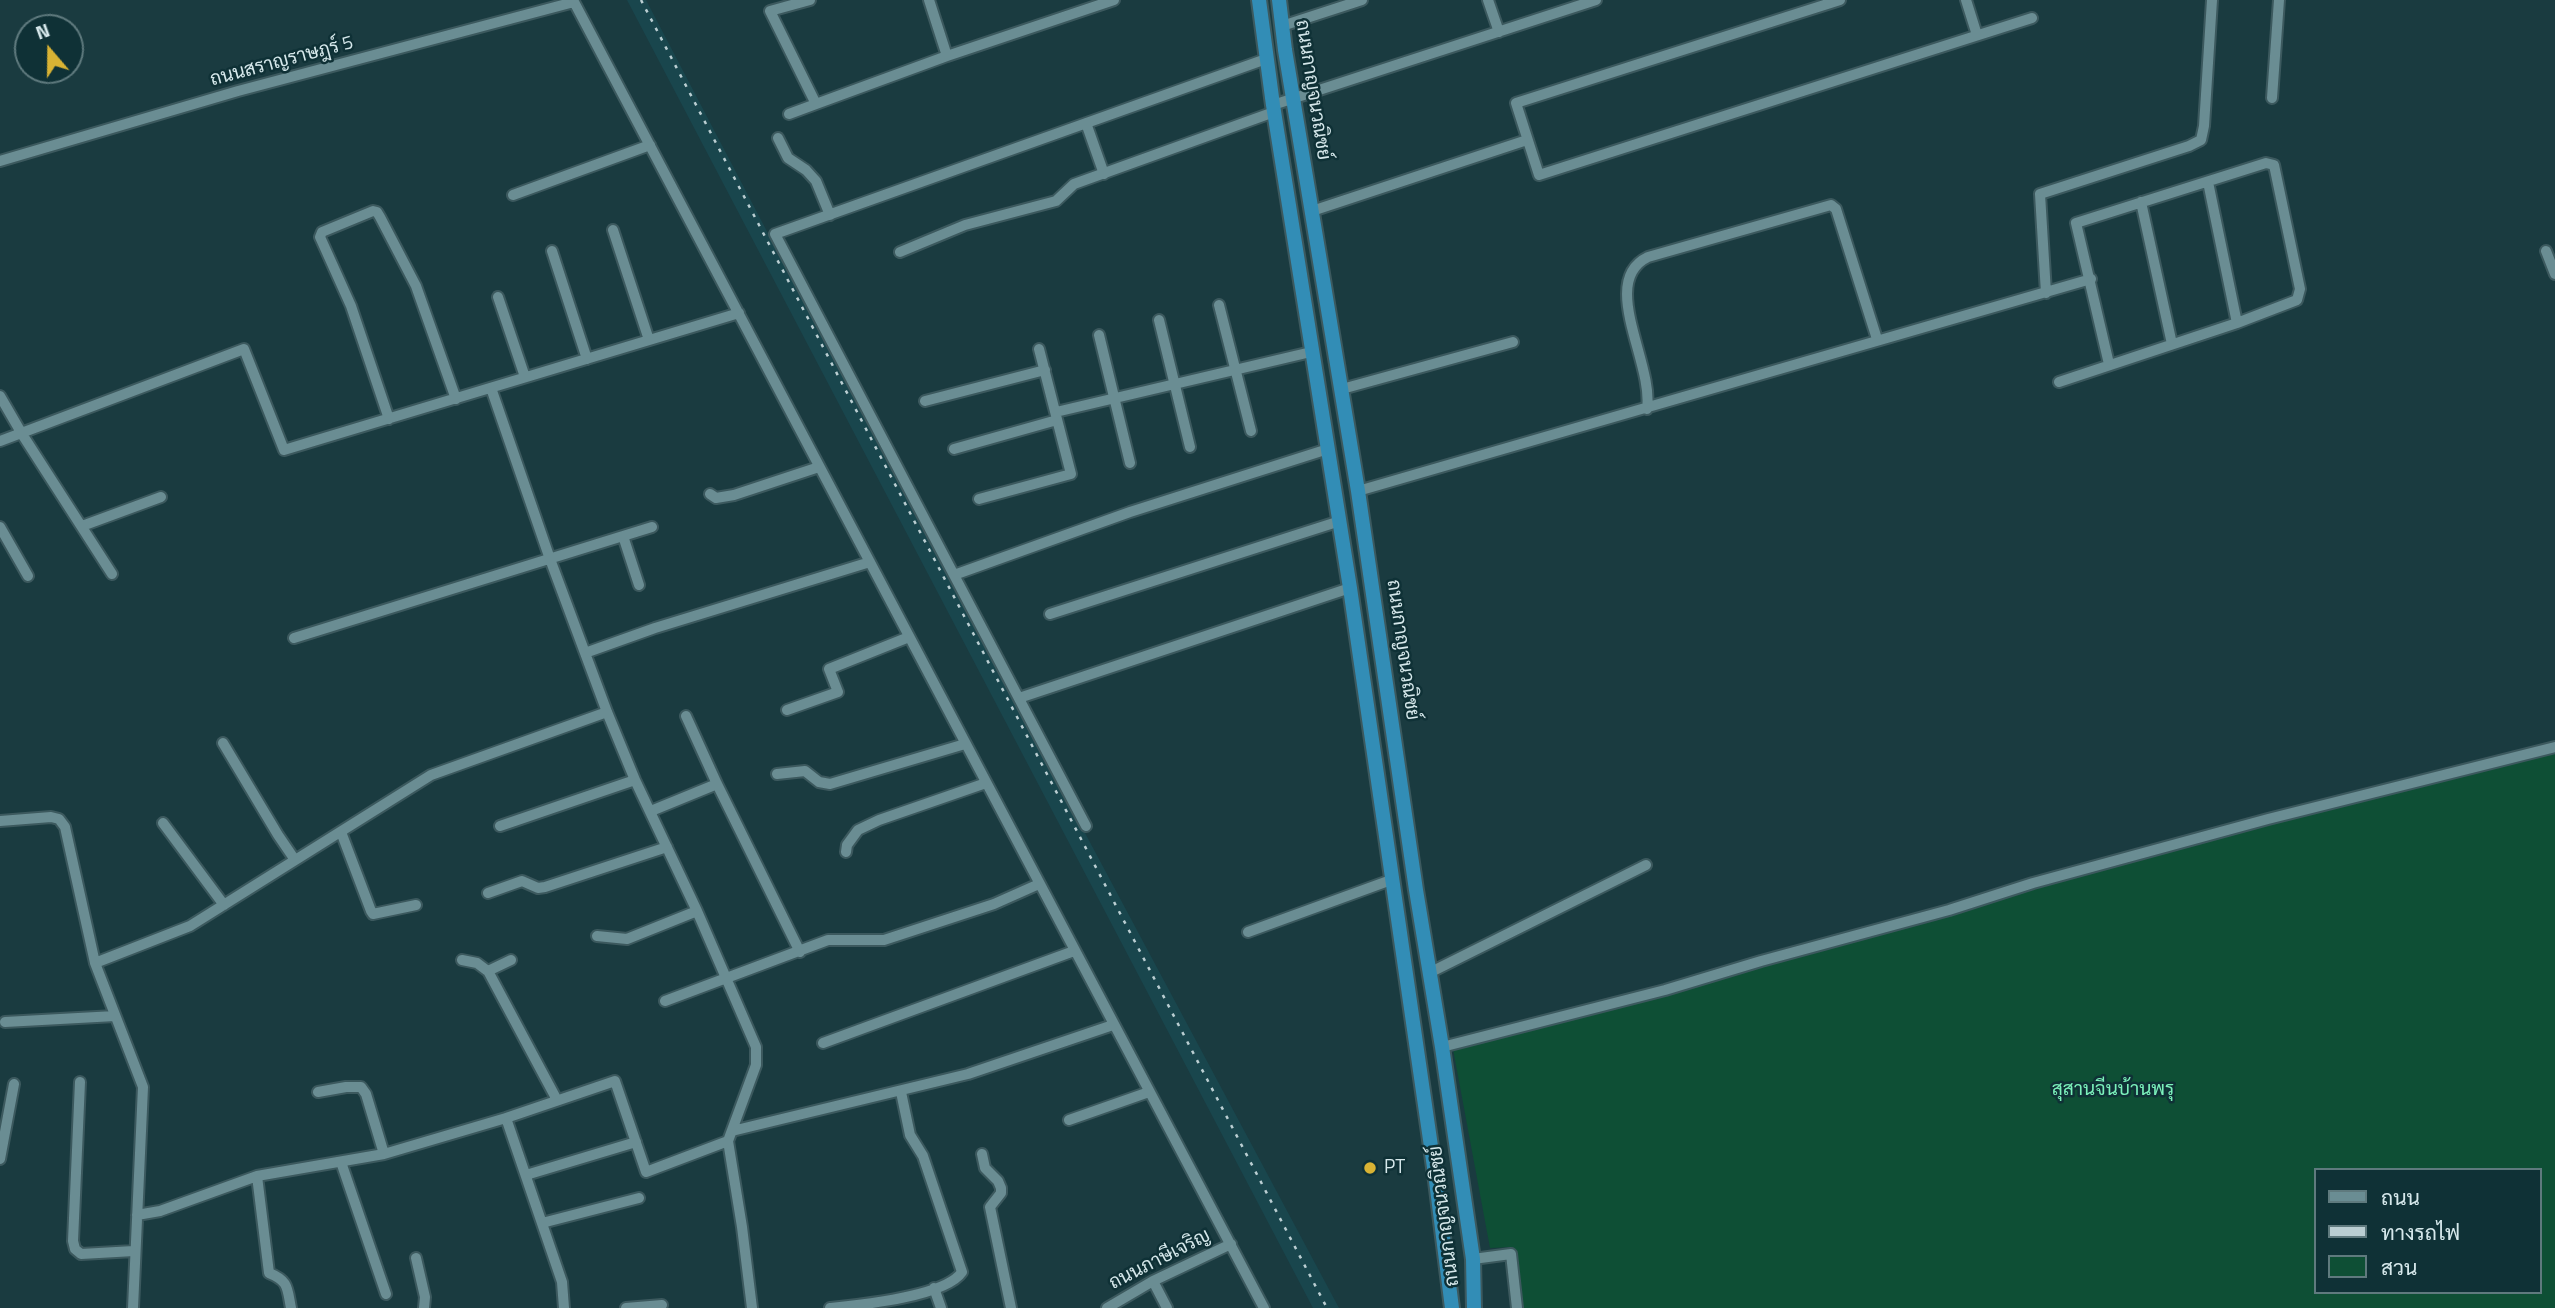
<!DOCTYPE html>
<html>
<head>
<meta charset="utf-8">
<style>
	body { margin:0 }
	#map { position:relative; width:2555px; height:1308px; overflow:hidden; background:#1a3b40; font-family:"Titillium Web",Sarabun,sans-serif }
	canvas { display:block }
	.legend { position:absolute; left:2314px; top:1168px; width:228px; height:126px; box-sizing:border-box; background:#0f3136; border:2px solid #5f7a7e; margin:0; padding:9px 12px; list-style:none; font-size:21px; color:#d6e8eb }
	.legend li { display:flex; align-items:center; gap:14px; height:35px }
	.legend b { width:35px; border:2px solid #5f7a7e }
	.north { position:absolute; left:14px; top:14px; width:70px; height:70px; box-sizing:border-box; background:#0f3136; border:2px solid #5f7a7e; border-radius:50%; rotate:340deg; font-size:19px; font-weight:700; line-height:28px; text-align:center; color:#d6e8eb }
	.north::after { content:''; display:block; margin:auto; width:24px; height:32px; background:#d9b334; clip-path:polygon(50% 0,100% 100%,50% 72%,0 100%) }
</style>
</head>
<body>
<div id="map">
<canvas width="2555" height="1308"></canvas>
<ul class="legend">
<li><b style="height:9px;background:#6a8d93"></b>ถนน</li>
<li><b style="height:9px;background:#baced2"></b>ทางรถไฟ</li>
<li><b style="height:19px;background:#0e4f35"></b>สวน</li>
</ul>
<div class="north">N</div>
</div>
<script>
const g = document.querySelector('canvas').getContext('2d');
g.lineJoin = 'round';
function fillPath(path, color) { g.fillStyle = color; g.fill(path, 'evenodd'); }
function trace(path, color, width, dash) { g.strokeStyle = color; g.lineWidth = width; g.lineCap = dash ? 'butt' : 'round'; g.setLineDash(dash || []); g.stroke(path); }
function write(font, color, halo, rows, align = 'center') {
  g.font = font + ' "Titillium Web",Sarabun,sans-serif'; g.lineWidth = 5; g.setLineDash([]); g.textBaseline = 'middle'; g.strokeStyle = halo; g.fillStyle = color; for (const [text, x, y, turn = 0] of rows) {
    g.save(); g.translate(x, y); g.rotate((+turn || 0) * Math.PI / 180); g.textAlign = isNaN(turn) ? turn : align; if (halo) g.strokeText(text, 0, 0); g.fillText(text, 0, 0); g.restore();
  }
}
fillPath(new Path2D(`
	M627,0H646L923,530L1339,1308H1313Z`), '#19464d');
fillPath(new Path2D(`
	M2555,750V1308H1521L1513,1247L1490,1248L1453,1049C1820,947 2186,844 2555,750ZM2315,1170H2539V1292H2315Z`), '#0e4f35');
const minor = new Path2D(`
	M573,0L1264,1308
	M810,0L770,11L816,104L947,56L1114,0
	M929,0L947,56
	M1488,0L1499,32
	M1840,0L1516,103L1539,175L2032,18
	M1966,0L1977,35
	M1282,26L1362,0
	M2272,98L2279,0
	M1273,105L1596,0
	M789,114L816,104
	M1086,123L1104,174
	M778,138L788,158L806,170L816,181L830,215
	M0,161L238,91L574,2
	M2208,182L2237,323
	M513,195L650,145
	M2141,202L2172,344
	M1312,211L1527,140
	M613,230L649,340
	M552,251L587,359
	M2546,251L2555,274
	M900,252L965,225L1056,201L1074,184L1274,112
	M2046,293L2040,194L2189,146L2201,140L2204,126L2212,0
	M498,297L525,377
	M1219,305L1251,431
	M1159,320L1190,447
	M1099,335L1130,463
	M2059,382L2237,323L2297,300L2300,289L2274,165L2266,163L2076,223L2109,364
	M491,388L550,559L607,712L635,780L697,911L756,1047V1065L728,1141L742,1227L752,1308
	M1342,389L1513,342
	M0,396L22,434L112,574
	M925,401L1045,370
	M1647,409C1654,363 1598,281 1648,257L1831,205L1836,209L1877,339
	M1056,412L1311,352
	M389,419L351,306L320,237L322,232L373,211L377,212L380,217L416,286L456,399
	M0,441L244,349L284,450L739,313
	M954,449L1057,420
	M1358,491L2091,279
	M710,494L716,498L734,495L819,467
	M979,499L1071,474L1039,349
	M82,526L161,497
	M0,527L28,576
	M623,536L639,585
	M954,575L775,234L1266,59
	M1050,614L1340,521
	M294,638L652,527
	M585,653L655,628L870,562
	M1019,698L1350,588
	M787,710L838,692L829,669L909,637
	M686,716L717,784L800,952
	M223,743L278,835L295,860
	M777,774L805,771L819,782L830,784L965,744
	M651,811L717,784
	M0,821L51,817L59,819L65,827L95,963L143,1087L133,1308
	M163,823L224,905
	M500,826L635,780
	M1086,826L954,575L1130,512L1328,449
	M341,832L371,911L373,914L416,905
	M846,852L847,845L858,830L879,820L986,783
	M488,893L522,881L538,888L545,887L667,847
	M1248,932L1391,880
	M597,936L627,939L697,911
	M462,960L477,963L489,972
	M511,960L488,971L557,1100
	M95,963L190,926L431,775L607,712
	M1431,972L1646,865
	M665,1001L828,940H884L994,904L1039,884
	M5,1022L115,1016
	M823,1043L1074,951
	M1442,1047L1665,990L1761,961L1949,910L2033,883L2268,819L2555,747
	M80,1082L73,1241L75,1249L81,1254L134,1251
	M318,1092L346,1087H361L366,1094L384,1154
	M506,1118L562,1282L564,1308
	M1069,1120L1149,1092
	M732,1131L968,1074L1113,1025
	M982,1154L985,1168L998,1181L1001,1188V1193L990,1207L1011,1308
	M0,1159L14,1084
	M341,1162L386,1294
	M526,1175L636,1142
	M257,1176L269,1273C289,1281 287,1288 291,1308
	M137,1215L160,1211L257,1176L384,1154L506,1118L615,1081L646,1172L728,1141
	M542,1223L639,1198
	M416,1258L425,1297L424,1308
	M1473,1259L1511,1254L1517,1308
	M1153,1281L1167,1308
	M934,1288L941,1308
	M626,1308L662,1305
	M830,1308C859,1305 945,1297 962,1272L923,1156L910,1135L901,1092
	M1107,1308L1153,1281L1231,1244`);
const highway = new Path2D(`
	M1259,0L1273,105L1350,588L1436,1181L1452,1308
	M1279,0L1285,50L1358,491L1416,890L1442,1047L1473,1259L1474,1308`);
trace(minor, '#3c595e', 14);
trace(highway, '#3c595e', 18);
trace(minor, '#6a8d93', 10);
trace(highway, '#328db6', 14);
trace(new Path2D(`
	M641,0L1327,1308`), '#baced2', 2.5, [3.5, 7]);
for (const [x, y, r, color] of [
	[1370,1168,7,"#d9b334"]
]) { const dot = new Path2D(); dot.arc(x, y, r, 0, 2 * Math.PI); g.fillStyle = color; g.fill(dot); trace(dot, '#0f3136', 2.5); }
write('19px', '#d6e8eb', '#0f3136', [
	["ถนนสราญราษฎร์ 5",282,62,-15],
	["ถนนกาญจนวณิชย์",1312,90,81],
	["ถนนกาญจนวณิชย์",1402,650,82],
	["ถนนกาญจนวณิชย์",1445,1216,-97],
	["ถนนภาษีเจริญ",1160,1260,-27]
]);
write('19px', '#7bf1bb', '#0f3136', [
	["สุสานจีนบ้านพรุ",2113,1090]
]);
write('19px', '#d6e8eb', '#0f3136', [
	["PT",1384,1168]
], 'left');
</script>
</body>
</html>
